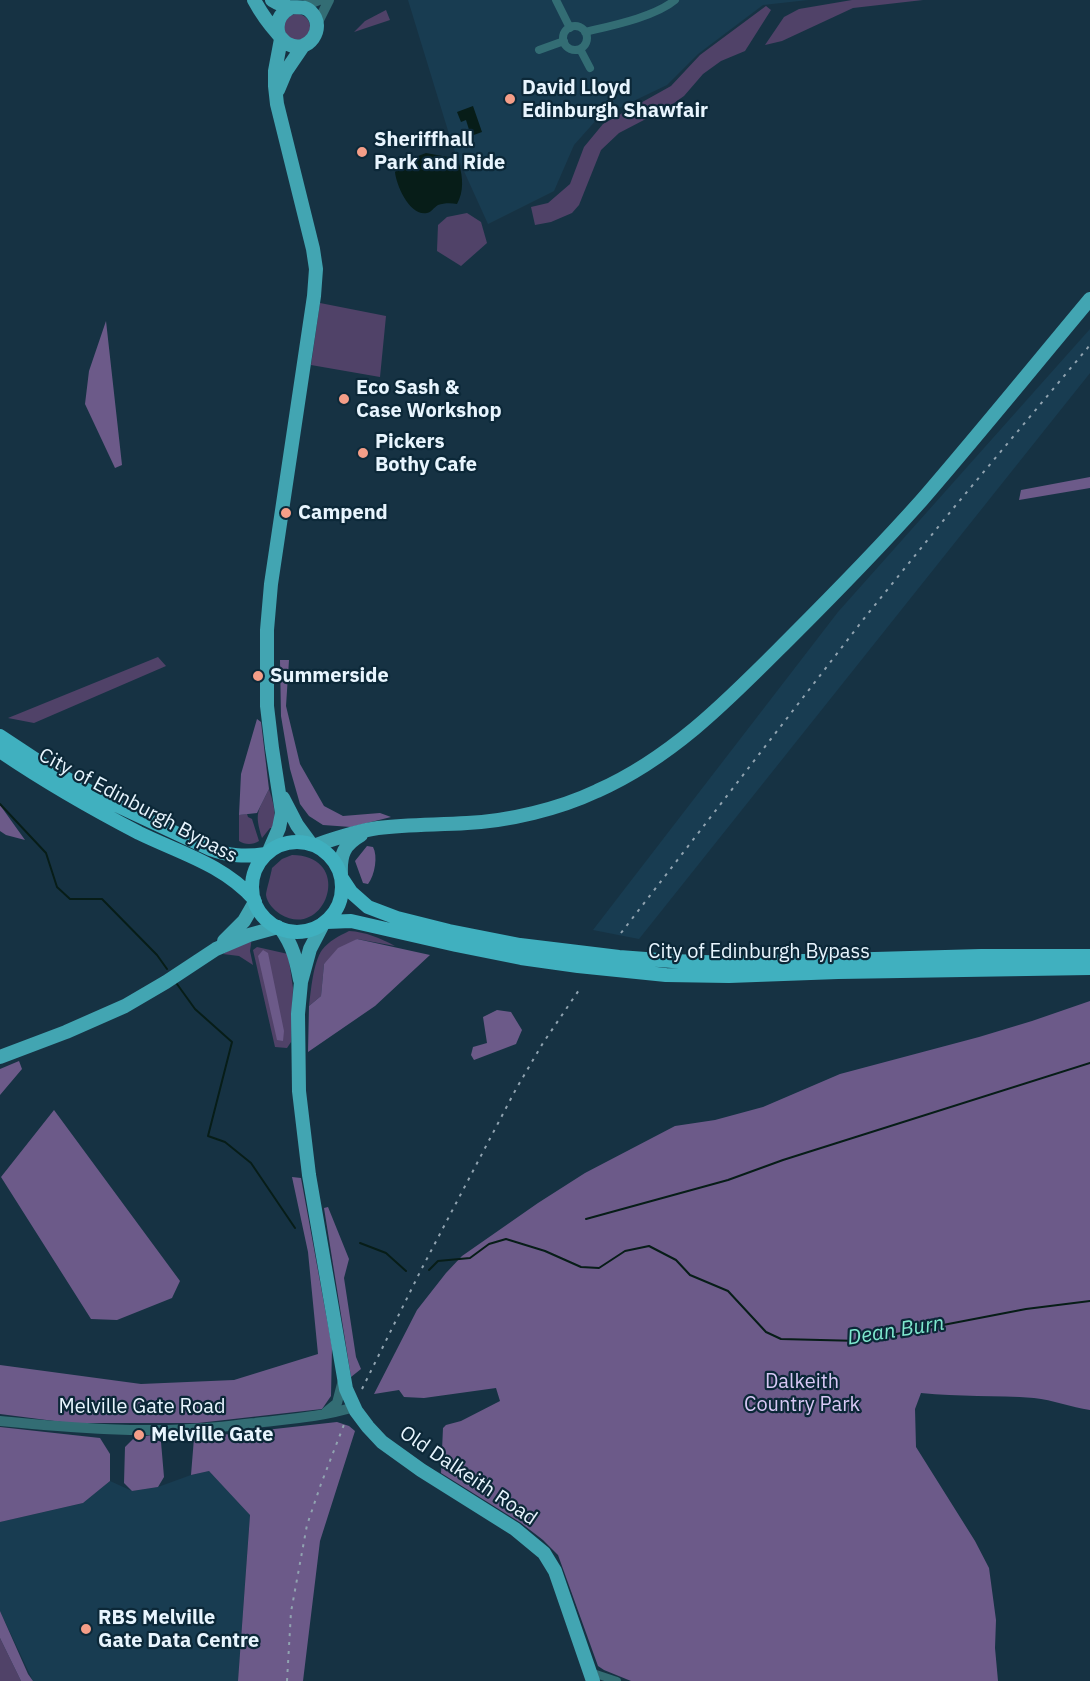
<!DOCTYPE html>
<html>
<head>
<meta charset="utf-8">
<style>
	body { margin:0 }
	canvas { display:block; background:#163243 }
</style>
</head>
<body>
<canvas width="1090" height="1681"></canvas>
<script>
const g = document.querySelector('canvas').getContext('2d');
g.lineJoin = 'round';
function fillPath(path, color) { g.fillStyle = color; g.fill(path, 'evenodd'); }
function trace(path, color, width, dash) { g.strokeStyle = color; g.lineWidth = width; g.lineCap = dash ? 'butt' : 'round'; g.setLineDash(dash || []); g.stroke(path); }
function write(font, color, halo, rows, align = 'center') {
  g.font = font + ' "IBM Plex Sans",sans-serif'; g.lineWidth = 4.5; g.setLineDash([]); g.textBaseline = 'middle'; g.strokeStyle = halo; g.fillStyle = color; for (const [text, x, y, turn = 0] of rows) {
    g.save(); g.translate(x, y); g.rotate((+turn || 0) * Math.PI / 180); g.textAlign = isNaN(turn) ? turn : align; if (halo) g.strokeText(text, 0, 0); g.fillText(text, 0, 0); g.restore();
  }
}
fillPath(new Path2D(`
	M408,0H808L763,5L698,54L667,85L598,118L574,145L554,191L488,224L453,147Z
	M1090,329V373L639,939L593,930L838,612Z
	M209,1471L250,1514L238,1681H33L0,1611V1522L83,1503L110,1481L132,1491L158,1487L191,1475Z`), '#183c51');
fillPath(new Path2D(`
	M852,0H923L853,8L782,41L765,45L784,17L799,9Z
	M766,6L771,10L745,51L721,61L703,74L684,96L667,108L619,133L601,150L579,205L572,213L551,222L535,225L531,207L548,203L570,184L584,147L603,124L671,86L700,55Z
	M386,10L390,20L354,32L365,21Z
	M284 27a13 13 0 1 1 26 0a13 13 0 1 1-26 0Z
	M467,213L481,222L487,243L461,266L437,251L438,225L447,217Z
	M320,303L386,316L380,377L311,365Z
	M158,657L166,666L34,723L8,718Z
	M269,789C273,802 277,814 273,828H270L262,838C254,812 258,812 269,789Z
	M247,814L248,817L252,819L259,841C253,845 245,845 239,841V815Z
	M292,855C356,856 325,942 280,914C274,910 267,903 266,895C266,891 271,875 272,868L282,859Z
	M349,931C366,932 380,938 395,946L357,939L324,964L321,996L309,1006C311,991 313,963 322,950C329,941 339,936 349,931Z
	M252,937L250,951L253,965L239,956L223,954L246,940Z
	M257,947L288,954L293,988L291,1042L287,1048L275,1047L253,950Z
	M0,1638L21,1681H0Z`), '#504268');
fillPath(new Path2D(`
	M106,321L122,465L115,468L85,404L89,371Z
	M1090,477V488L1019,500L1021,490Z
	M280,660H289L286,706L300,764L324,806L343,816L380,813L391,817L351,827L323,825L309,816L300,804L290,769L281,716Z
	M257,719L261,722L269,789L257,813L239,815L241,774Z
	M0,805L25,840L6,835L0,831Z
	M367,846L373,847C378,856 375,875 368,884L363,883L355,861Z
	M357,939L430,955L375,1006L308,1052L309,1006L321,996L324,964L338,948Z
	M263,950L268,953L284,1031L283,1041L277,1040L258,956Z
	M1090,1001V1410C1071,1407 1053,1400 1034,1398C996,1395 959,1397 921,1393L915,1409L916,1447L975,1541L989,1568L996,1620L995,1648L998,1681H631L604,1670L598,1666L558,1555L543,1540L521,1523L441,1473L443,1428L446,1425L461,1421L500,1401L496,1388L424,1398L404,1397L399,1390L374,1394L417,1310L446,1273L462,1256L538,1203L585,1173L675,1126L715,1120L763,1107L840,1074L979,1037L1032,1021Z
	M497,1010L511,1012L522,1030L516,1044L474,1060L471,1055L473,1047L487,1043L483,1017Z
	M19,1061L22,1069L0,1095V1069Z
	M54,1110L180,1281L172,1298L117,1320L91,1319L1,1177Z
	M292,1177L301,1178L332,1347L331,1396L322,1409L198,1423H70L0,1414V1365L141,1384L234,1380L318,1354L308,1252Z
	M328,1207L349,1259L344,1278L356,1357L361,1369L351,1377L324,1208Z
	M337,1422L349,1426L355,1431L320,1541L303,1681H238L250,1515L209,1471L191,1475L194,1438Z
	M0,1427L100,1438L110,1454V1481L83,1503L0,1522Z
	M152,1435L161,1442L164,1477L158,1487L132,1491L124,1483L125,1447L134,1438Z
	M0,1611L28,1674L33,1681H21L0,1638Z`), '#6c5a89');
fillPath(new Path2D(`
	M473,106L482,132L471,136L466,120L461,122L457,112Z
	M426,153L448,157L459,164C463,177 464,192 457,204C451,203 444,203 438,205C433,208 432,212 427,213C410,217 396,185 395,172L405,161Z`), '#071d18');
trace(new Path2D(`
	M0,804L46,853L57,887L70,899H102L157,955L167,969
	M177,984L195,1009L232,1042L208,1136L225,1142L251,1163L295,1228
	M586,1219L728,1180L783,1160L1090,1063
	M360,1243L386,1253L406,1271
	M429,1270L438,1261L470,1258L489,1244L506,1239L545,1251L581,1267L599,1268L625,1251L649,1246L676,1260L690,1275L728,1291L766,1332L781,1339L860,1341L1026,1309L1090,1301`), '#071d18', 2);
trace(new Path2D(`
	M556,0L570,28
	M563 38a12 12 0 1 1 24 0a12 12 0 1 1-24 0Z
	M585,32C610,26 655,17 675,0
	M580,49L590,68
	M539,50L564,41
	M590,1672L617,1681`), '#336d74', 8);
trace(new Path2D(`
	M301,7L319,0
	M317,24L329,0
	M326,1412L337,1403L343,1380
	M0,1421C72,1428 147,1434 219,1427C231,1426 243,1424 255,1423C288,1419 322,1417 354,1407`), '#336d74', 10);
trace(new Path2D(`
	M254,0C261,13 268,23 278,34C281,38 284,42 288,44C308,55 327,28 311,12C304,5 297,8 289,7C283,6 277,3 272,0
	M279,35C275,23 279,14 290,8
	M278,90L286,71L303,46
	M283,798L297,825L311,844
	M316,845C336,838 357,831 378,828C408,824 438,825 467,823C509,821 559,809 597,791C674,757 732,696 790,638C835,593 879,548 921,501C978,435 1034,366 1090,299
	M269,851L279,828L282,813L272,748L267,706V630L271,584L314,296L316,269L313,249L277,104L275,86V71L281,39
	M341,874C340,854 344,845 361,835
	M323,924L310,949L301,982L298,1014L299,1091L309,1175L346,1389L356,1411L368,1427L382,1442L421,1470L515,1529L544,1553L555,1571L593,1681
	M281,929C293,946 296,959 300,980
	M224,941L244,921L255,902
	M0,1057L66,1032L125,1006L166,982L216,949L249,935L278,927`), '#42a5b2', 14);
trace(new Path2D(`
	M0,736L50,769L101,798L210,849C229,856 245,857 266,854
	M0,751C44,781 91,808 139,833C180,853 222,864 254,899
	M252 887a45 45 0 1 1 90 0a45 45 0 1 1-90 0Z
	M341,877L351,892L368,907L397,918L449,931L520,945L619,957L672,961L733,963L981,956H1090
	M326,922L351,921L456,945L521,958L578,966L666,975L729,976L838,972L1090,968`), '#40b0bf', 14);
trace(new Path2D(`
	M621,933L866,616L956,505L1090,345
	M362,1389L421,1270L516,1089L543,1043L579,990
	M287,1681L291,1612L307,1525L321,1484L345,1422`), '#90a3b0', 2, [3, 6]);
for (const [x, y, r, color] of [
	[510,99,6,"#f49e88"],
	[362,152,6,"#f49e88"],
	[344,399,6,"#f49e88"],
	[363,453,6,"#f49e88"],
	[286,513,6,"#f49e88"],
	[258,676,6,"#f49e88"],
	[139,1435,6,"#f49e88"],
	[86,1629,6,"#f49e88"]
]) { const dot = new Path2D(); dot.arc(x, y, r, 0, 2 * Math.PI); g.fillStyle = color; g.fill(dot); trace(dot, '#0c2838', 2); }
write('bold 20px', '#e8f5fe', '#0c2838', [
	["David Lloyd",522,88],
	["Edinburgh Shawfair",522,111],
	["Sheriffhall",374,140],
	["Park and Ride",374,163],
	["Eco Sash &",356,388],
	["Case Workshop",356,411],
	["Pickers",375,442],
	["Bothy Cafe",375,465],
	["Campend",298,513],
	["Summerside",270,676],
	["Melville Gate",151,1435],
	["RBS Melville",98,1618],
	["Gate Data Centre",98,1641]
], 'left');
write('20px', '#e8f5fe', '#0c2838', [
	["City of Edinburgh Bypass",138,806,28],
	["City of Edinburgh Bypass",759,952],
	["Melville Gate Road",142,1407],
	["Old Dalkeith Road",468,1476,34]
]);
write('20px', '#d8c8f5', '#0c2838', [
	["Dalkeith",802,1382],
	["Country Park",802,1405]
]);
write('italic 21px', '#7ee8ce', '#0c2838', [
	["Dean Burn",896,1331,-9]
]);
</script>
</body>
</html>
